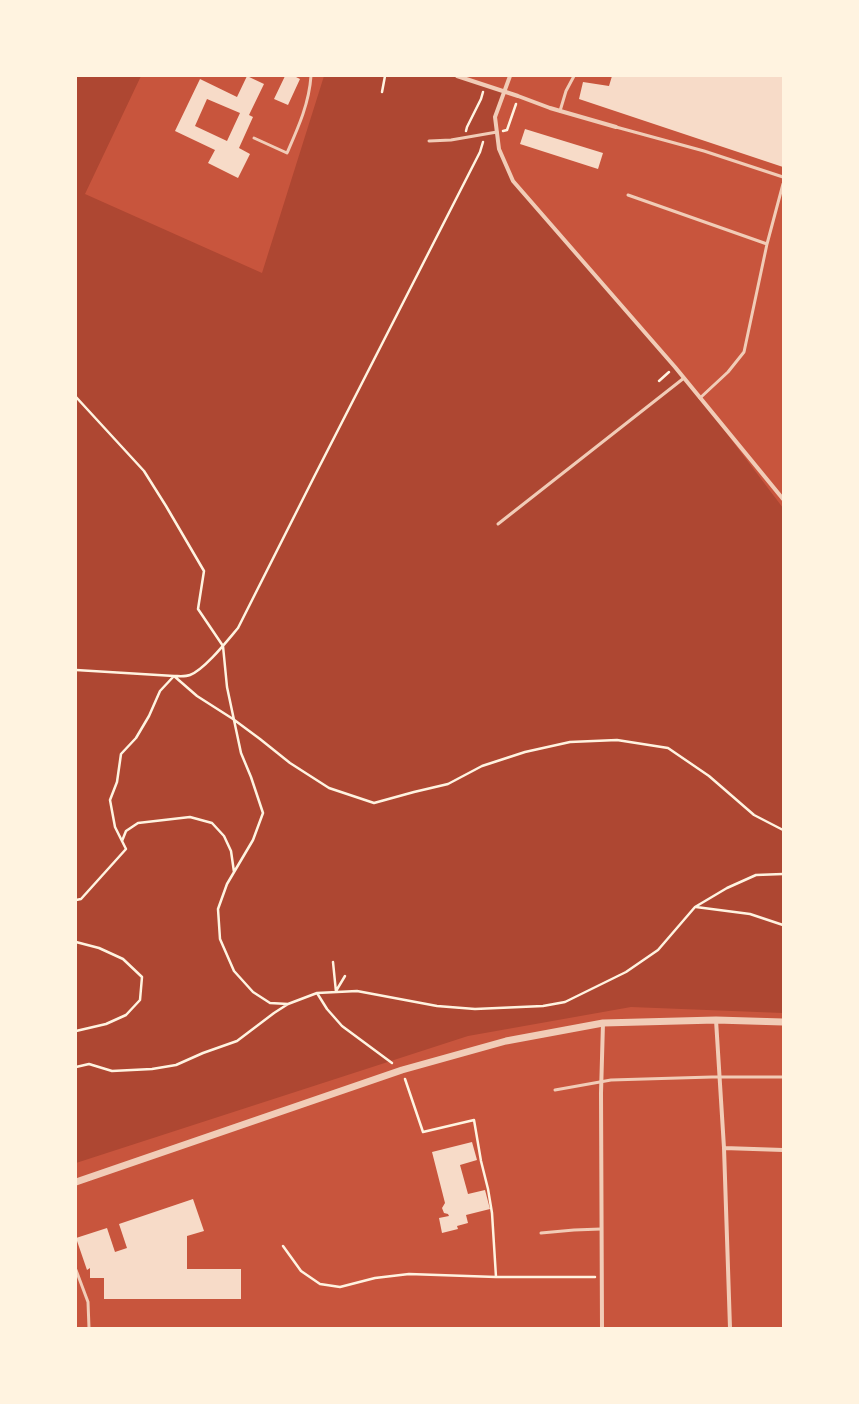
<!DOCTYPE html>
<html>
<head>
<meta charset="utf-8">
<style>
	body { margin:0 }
	#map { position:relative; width:859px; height:1404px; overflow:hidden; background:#c8553d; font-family:Montserrat,sans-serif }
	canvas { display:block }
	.frame { position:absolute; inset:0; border:77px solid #fff3e0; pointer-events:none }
</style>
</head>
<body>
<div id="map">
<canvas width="859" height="1404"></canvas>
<div class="frame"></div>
</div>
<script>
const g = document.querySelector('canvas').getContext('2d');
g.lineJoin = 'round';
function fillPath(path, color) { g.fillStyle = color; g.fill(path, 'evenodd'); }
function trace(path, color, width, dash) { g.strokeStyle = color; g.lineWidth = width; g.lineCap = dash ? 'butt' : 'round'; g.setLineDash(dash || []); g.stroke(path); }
fillPath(new Path2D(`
	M76,76H141L85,194L262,273L324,76H457L504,91L495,117L499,149L513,181L700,398L783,508V1013L631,1007L468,1036L76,1163Z`), '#ae4732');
fillPath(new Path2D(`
	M247,76L264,84L249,115L253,117L239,148L250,154L238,178L208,163L215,150L175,131L200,79L237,97ZM207,99L240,113L227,141L195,126Z
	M285,76H294L300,79L288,105L274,99Z
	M612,76H783V167L579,99L583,82L609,86Z
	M525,129L603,153L598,169L520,144Z
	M472,1142L477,1160L460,1165L468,1194L485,1190L490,1209L466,1215L468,1223L457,1226L458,1229L442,1233L439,1218L449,1216L448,1214L444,1213L442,1208L445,1203L432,1152Z
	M193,1199L204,1231L187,1236V1269H241V1299H104V1278H90V1268L87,1270L76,1238L107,1228L115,1252L127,1248L119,1224Z`), '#f7dbc8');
trace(new Path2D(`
	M382,92L385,76
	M466,131L467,127L481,99L483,92
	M503,131L507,130L516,104
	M659,381L669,372
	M76,397L144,471L166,506L204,571L198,609L223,646L227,687L241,753L251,777L263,813L253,840L227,884L218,909L220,939L234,971L253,992L270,1003L288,1004
	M76,670L174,676C178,676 185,677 190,675C205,669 227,641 238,628L314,477L480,152L483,142
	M122,841L126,831L138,823L190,817L212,823L224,836L231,851L234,872
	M76,900L81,899L126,849L115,827L110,800L117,782L121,754L136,738L149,716L160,691L174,676L197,696L233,719L260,739L290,763L329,788L374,803L414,792L448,784L482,766L525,752L570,742L617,740L668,748L709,776L754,815L783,830
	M696,907L750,914L783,925
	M76,942L99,948L123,959L142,977L140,1000L126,1015L106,1024L76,1031
	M333,962L336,992
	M336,991L345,976
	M317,993L327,1009L342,1026L392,1063
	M76,1067L89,1064L112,1071L152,1069L176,1065L203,1053L237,1041L274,1013L288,1004L317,993L357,991L437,1006L475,1009L543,1006L565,1002L626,972L658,950L695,907L727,888L756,875L783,874
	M405,1079L423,1132L474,1120L481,1161L488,1189L492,1213L496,1277
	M283,1246L301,1271L320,1284L340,1287L375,1278L409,1274L496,1277H595`), '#fff3e0', 2.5);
trace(new Path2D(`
	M560,111L566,91L574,76
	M616,127L704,151L783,177
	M254,138L287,153C298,128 309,104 311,76
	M429,141L451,140L497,132
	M628,195L767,244
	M700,398L728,372L744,352L767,244L783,184
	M498,524L684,378
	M555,1090L611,1080L712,1077H783
	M541,1233L574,1230L601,1229
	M76,1270L88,1302L89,1328`), '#f1ccb7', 3);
trace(new Path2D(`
	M457,76L518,96L550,108L616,127
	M510,76L495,117L499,149L513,181L675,367L783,499
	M716,1020L724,1148L730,1328
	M724,1148L783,1150
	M602,1328L601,1093L603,1023`), '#f1ccb7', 4);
trace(new Path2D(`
	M76,1182L402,1070L506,1041L603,1023L716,1020L783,1022`), '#f1ccb7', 7);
</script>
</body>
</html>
